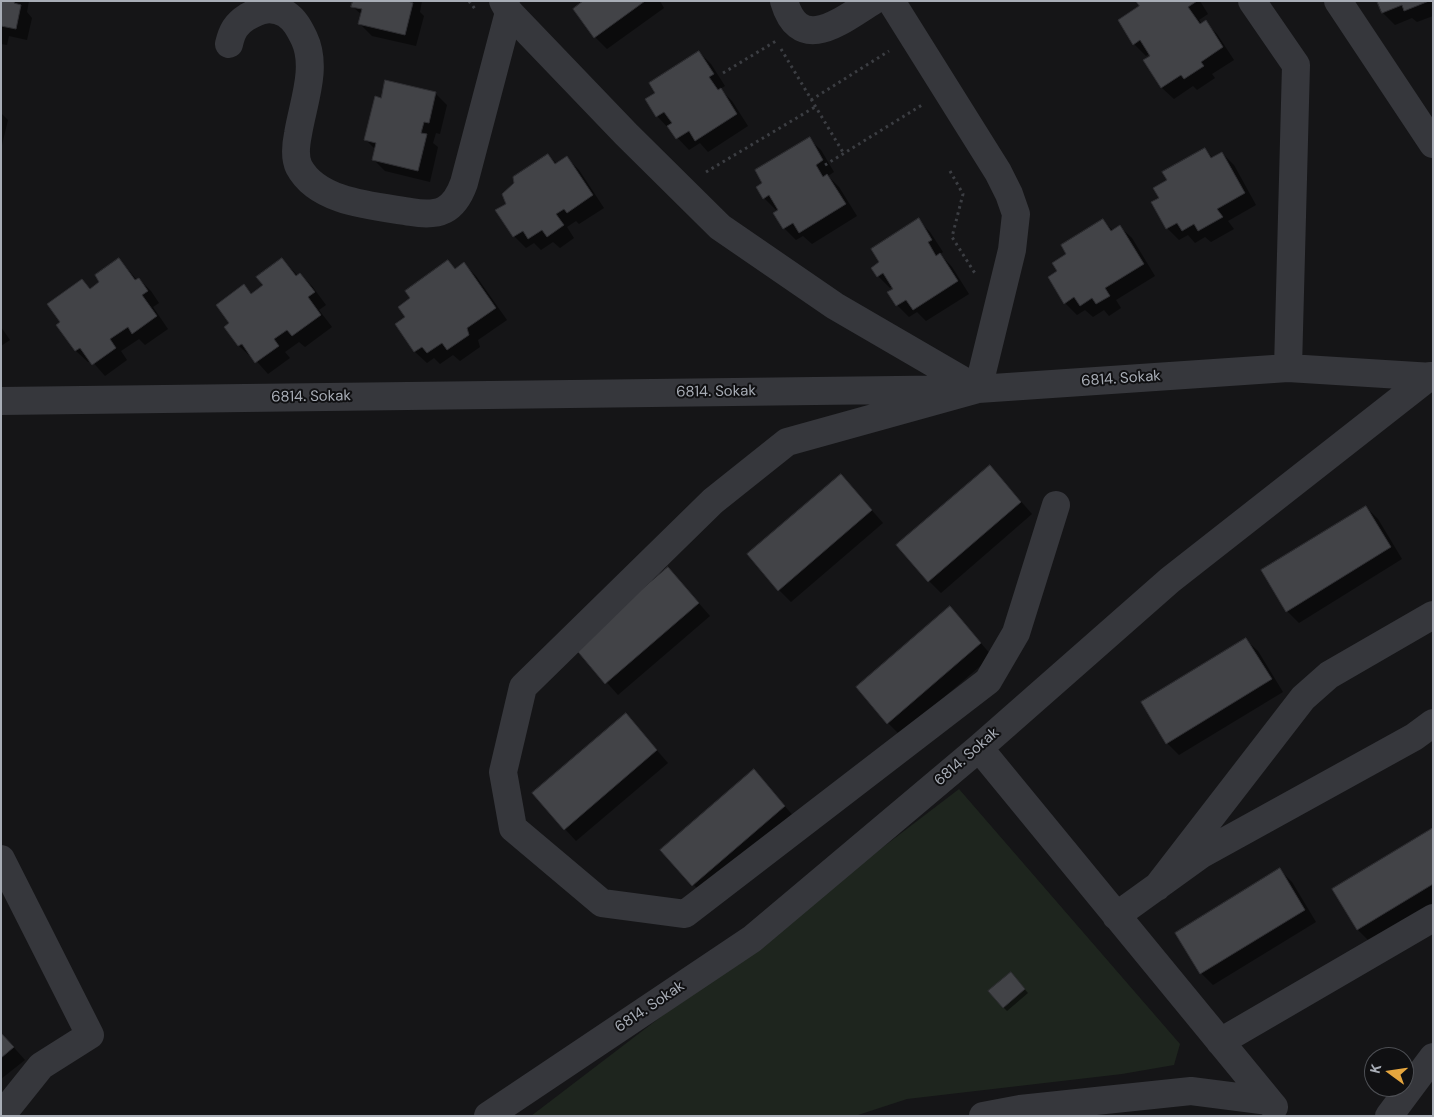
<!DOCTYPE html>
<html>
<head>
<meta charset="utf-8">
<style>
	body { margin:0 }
	#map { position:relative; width:1434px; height:1117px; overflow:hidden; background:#151517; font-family:"DM Sans",sans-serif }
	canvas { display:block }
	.frame { position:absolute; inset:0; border:2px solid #a8adb6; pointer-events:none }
	.north { position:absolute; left:1364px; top:1047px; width:50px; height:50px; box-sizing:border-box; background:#101012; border:1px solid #4d4f54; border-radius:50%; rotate:284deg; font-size:14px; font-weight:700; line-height:20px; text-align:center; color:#a8adb6 }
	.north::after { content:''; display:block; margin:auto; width:18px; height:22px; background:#e6a63e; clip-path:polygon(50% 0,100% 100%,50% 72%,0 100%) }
</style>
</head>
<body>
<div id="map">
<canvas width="1434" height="1117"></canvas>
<div class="frame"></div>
<div class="north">K</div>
</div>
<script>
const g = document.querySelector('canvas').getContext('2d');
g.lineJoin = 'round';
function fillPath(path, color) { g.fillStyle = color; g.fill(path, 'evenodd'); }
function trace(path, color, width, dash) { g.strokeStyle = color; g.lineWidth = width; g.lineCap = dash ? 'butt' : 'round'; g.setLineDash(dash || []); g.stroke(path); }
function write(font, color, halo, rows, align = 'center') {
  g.font = font + ' "DM Sans",sans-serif'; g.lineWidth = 4; g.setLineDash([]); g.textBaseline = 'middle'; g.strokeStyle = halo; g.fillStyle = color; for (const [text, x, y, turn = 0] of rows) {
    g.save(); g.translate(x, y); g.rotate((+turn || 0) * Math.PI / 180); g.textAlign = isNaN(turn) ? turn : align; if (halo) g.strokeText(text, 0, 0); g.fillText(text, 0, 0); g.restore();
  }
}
fillPath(new Path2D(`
	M959,789L1180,1044L1174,1065L1122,1074L907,1099L855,1116H531Z`), '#1e251e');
fillPath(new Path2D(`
	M1,1H29L27,12L32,18L27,40L9,36L7,45L1,44Z
	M354,1H422L420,12L424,16L416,46L372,36L360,24L362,15L353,7Z
	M578,1H660L664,8L607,49L595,37L574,9L581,4Z
	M1138,1H1200L1208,14L1199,20L1202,24L1205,22L1217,34L1234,60L1212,74L1215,78L1197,90L1193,86L1174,99L1162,88L1145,61L1152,56L1150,53L1146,56L1134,44L1141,6Z
	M1379,1H1433V16L1417,22L1412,18L1395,25L1383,13Z
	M699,52L711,64L725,86L720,89L732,101L748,126L708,152L700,143L689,150L657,116V93Z
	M435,93L447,105L440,134L436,133L433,143L438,147L430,182L385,171L373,159L376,150L366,140L382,99Z
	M1,113L8,120L2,145H1Z
	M809,139L821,150L834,172L828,176L839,187L857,216L812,244L803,236L796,240L784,228L775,213L780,211L778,209L776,210L764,198Z
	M1204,149L1213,158L1222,153L1234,165L1256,205L1228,221L1234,229L1211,242L1205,237L1195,243L1188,235L1179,240L1167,228L1161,198L1169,181Z
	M548,155L557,164L567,158L579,170L604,208L579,224L576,221L567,227L574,238L560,248L553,242L541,250L534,243L526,248L514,236L497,211L507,204Z
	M918,220L930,232L943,252L940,254L952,267L969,294L926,321L917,312L909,317L897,305L889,292L894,289L892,286L890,288L878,276L881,263Z
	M1103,220L1113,231L1120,227L1132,238L1155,276L1116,300L1121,308L1109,316L1104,310L1093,317L1085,310L1077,315L1065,303L1059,272L1068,254Z
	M119,259L137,280L139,279L151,291L159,303L153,307L168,329L145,345L139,339L121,351L127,360L105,376L91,360L88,362L76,351L62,322L82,280L91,289L101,282Z
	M282,259L298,276L300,274L312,286L326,305L319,310L332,327L305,347L299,342L285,352L290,358L268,374L252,356L251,357L239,346L225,327L230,323L244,286L252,294L264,286Z
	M448,262L456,270L464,264L476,276L507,320L478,340L480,347L460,361L453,355L440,364L434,358L427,363L415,352L396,324L407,318L412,299Z
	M1,327L10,340L1,346Z
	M990,466L1032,514L941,593L929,581Z
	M841,475L883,523L791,602L779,590Z
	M1366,507L1378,519L1402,559L1299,623L1287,611Z
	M668,568L710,616L618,695L575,647Z
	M961,620L992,656L900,735L888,723Z
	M1246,640L1258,651L1283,692L1179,755L1167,743Z
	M626,715L668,763L576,841L565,829Z
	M754,771L796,819L705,897L662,850Z
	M1433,829V903L1370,942L1358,930L1334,889Z
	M1280,870L1292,882L1316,922L1213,985L1201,973L1177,933Z
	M1014,977L1028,993L1007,1011L1003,1007Z
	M1,1033L25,1060L1,1079Z`), '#0007');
const building = new Path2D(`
	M1,1H15L14,3L21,5L16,29L1,26Z
	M353,1H408L413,3L405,35L358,24L362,9L351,7Z
	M583,1H645L594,38L573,9Z
	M1136,1H1197L1188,7L1200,24L1206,20L1223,47L1201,62L1204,66L1184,79L1181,75L1161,88L1143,60L1150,56L1140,40L1133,45L1118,20L1139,6Z
	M1377,1H1429L1404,11L1402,5L1382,13Z
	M699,51L714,74L709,77L718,90L721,88L737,114L695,141L689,131L676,139L667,126L672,123L664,112L656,117L645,99L655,93L649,83Z
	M385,80L436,92L429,123L424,122L421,133L427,134L418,171L372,160L376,143L364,140L375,96L381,98Z
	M810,137L823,160L816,165L823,177L827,174L846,204L799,233L793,223L783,229L773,213L778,210L769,195L763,199L756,187L762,183L755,170Z
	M1205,148L1211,158L1222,152L1245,193L1217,209L1223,217L1198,231L1194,224L1182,231L1177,223L1166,229L1151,202L1159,198L1153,188L1167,180L1162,172Z
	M548,154L555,164L567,156L593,195L567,213L564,209L556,214L564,225L547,237L542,230L528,239L523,231L513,237L495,210L506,204L502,194L514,183L513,177Z
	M919,218L932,240L928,242L936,256L940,253L958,281L913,310L906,300L896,306L887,292L893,289L883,273L877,277L871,268L879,262L871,249Z
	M1103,219L1111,231L1120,225L1144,264L1105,288L1110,296L1096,304L1092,298L1080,306L1074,297L1064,304L1048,277L1057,271L1052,263L1066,254L1061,245Z
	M119,258L135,280L139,278L148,291L142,295L157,316L132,334L128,327L110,339L116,348L92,365L80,348L75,351L56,325L60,322L47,304L82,279L90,289L99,282L95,275Z
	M282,258L296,276L300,273L315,292L308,297L321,315L292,336L287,330L274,339L279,346L255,363L242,344L238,346L224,327L229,323L216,305L244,284L251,294L263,285L256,277Z
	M448,260L455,269L464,262L496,308L467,328L469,335L447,350L442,343L427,353L422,347L414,352L395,324L405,317L398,307L410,298L405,291Z
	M990,465L1021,502L928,582L896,545Z
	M841,474L872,510L778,591L747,554Z
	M1366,506L1391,547L1286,612L1261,570Z
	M668,567L699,603L605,684L574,647Z
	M950,606L981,643L887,724L856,687Z
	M1246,638L1272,679L1166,744L1141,702Z
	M626,713L657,750L564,830L532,793Z
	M754,769L785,806L692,886L660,850Z
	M1433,828V884L1357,930L1332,889Z
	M1280,868L1305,910L1200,974L1175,933Z
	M1011,972L1025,989L1003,1008L988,991Z
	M1,1033L14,1047L1,1058Z`);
fillPath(building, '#424347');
trace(building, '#2f2f33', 1);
trace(new Path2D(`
	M469,1L475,9
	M781,49L844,154
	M723,73L776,41
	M811,100L889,51
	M825,165L922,105
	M950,171L963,194L952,237L976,275
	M706,172L815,107`), '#3c3e43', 3, [2.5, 4]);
trace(new Path2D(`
	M503,1L509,12L626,134L720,227L835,306L976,388
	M784,1C800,56 842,20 873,1
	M891,1L998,172L1009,194L1016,214L1012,250L978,389
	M1252,1L1296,65L1288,368
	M1338,1L1433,144
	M229,44C232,31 236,24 247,17C261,9 271,6 286,14C295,20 299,28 304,38C318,67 303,103 298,134C296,144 294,157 299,167C318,203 375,206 411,212C439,217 454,211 464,183L509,12
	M978,389L787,442L713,501L523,687L503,772L513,828L602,903L685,914L988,681L1016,633L1056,505
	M1,401L978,389L1288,368L1433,377
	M979,748L1269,1101
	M1,859L90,1035L41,1066L1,1116
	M1157,887L1303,698L1329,675L1433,615
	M1116,916L1202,854L1414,737L1433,723
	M1220,1042L1433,918
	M488,1116L752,939L979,748L1170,580L1430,376
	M983,1116L1020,1109L1191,1091L1269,1101L1274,1107
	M1389,1116L1433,1057`), '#36373c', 28);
write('15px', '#a8adb6', '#101012', [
	["6814. Sokak",1121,379,-4],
	["6814. Sokak",716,392,-1],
	["6814. Sokak",311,397,-1],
	["6814. Sokak",967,757,-41],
	["6814. Sokak",650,1007,-34]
]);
</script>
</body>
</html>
